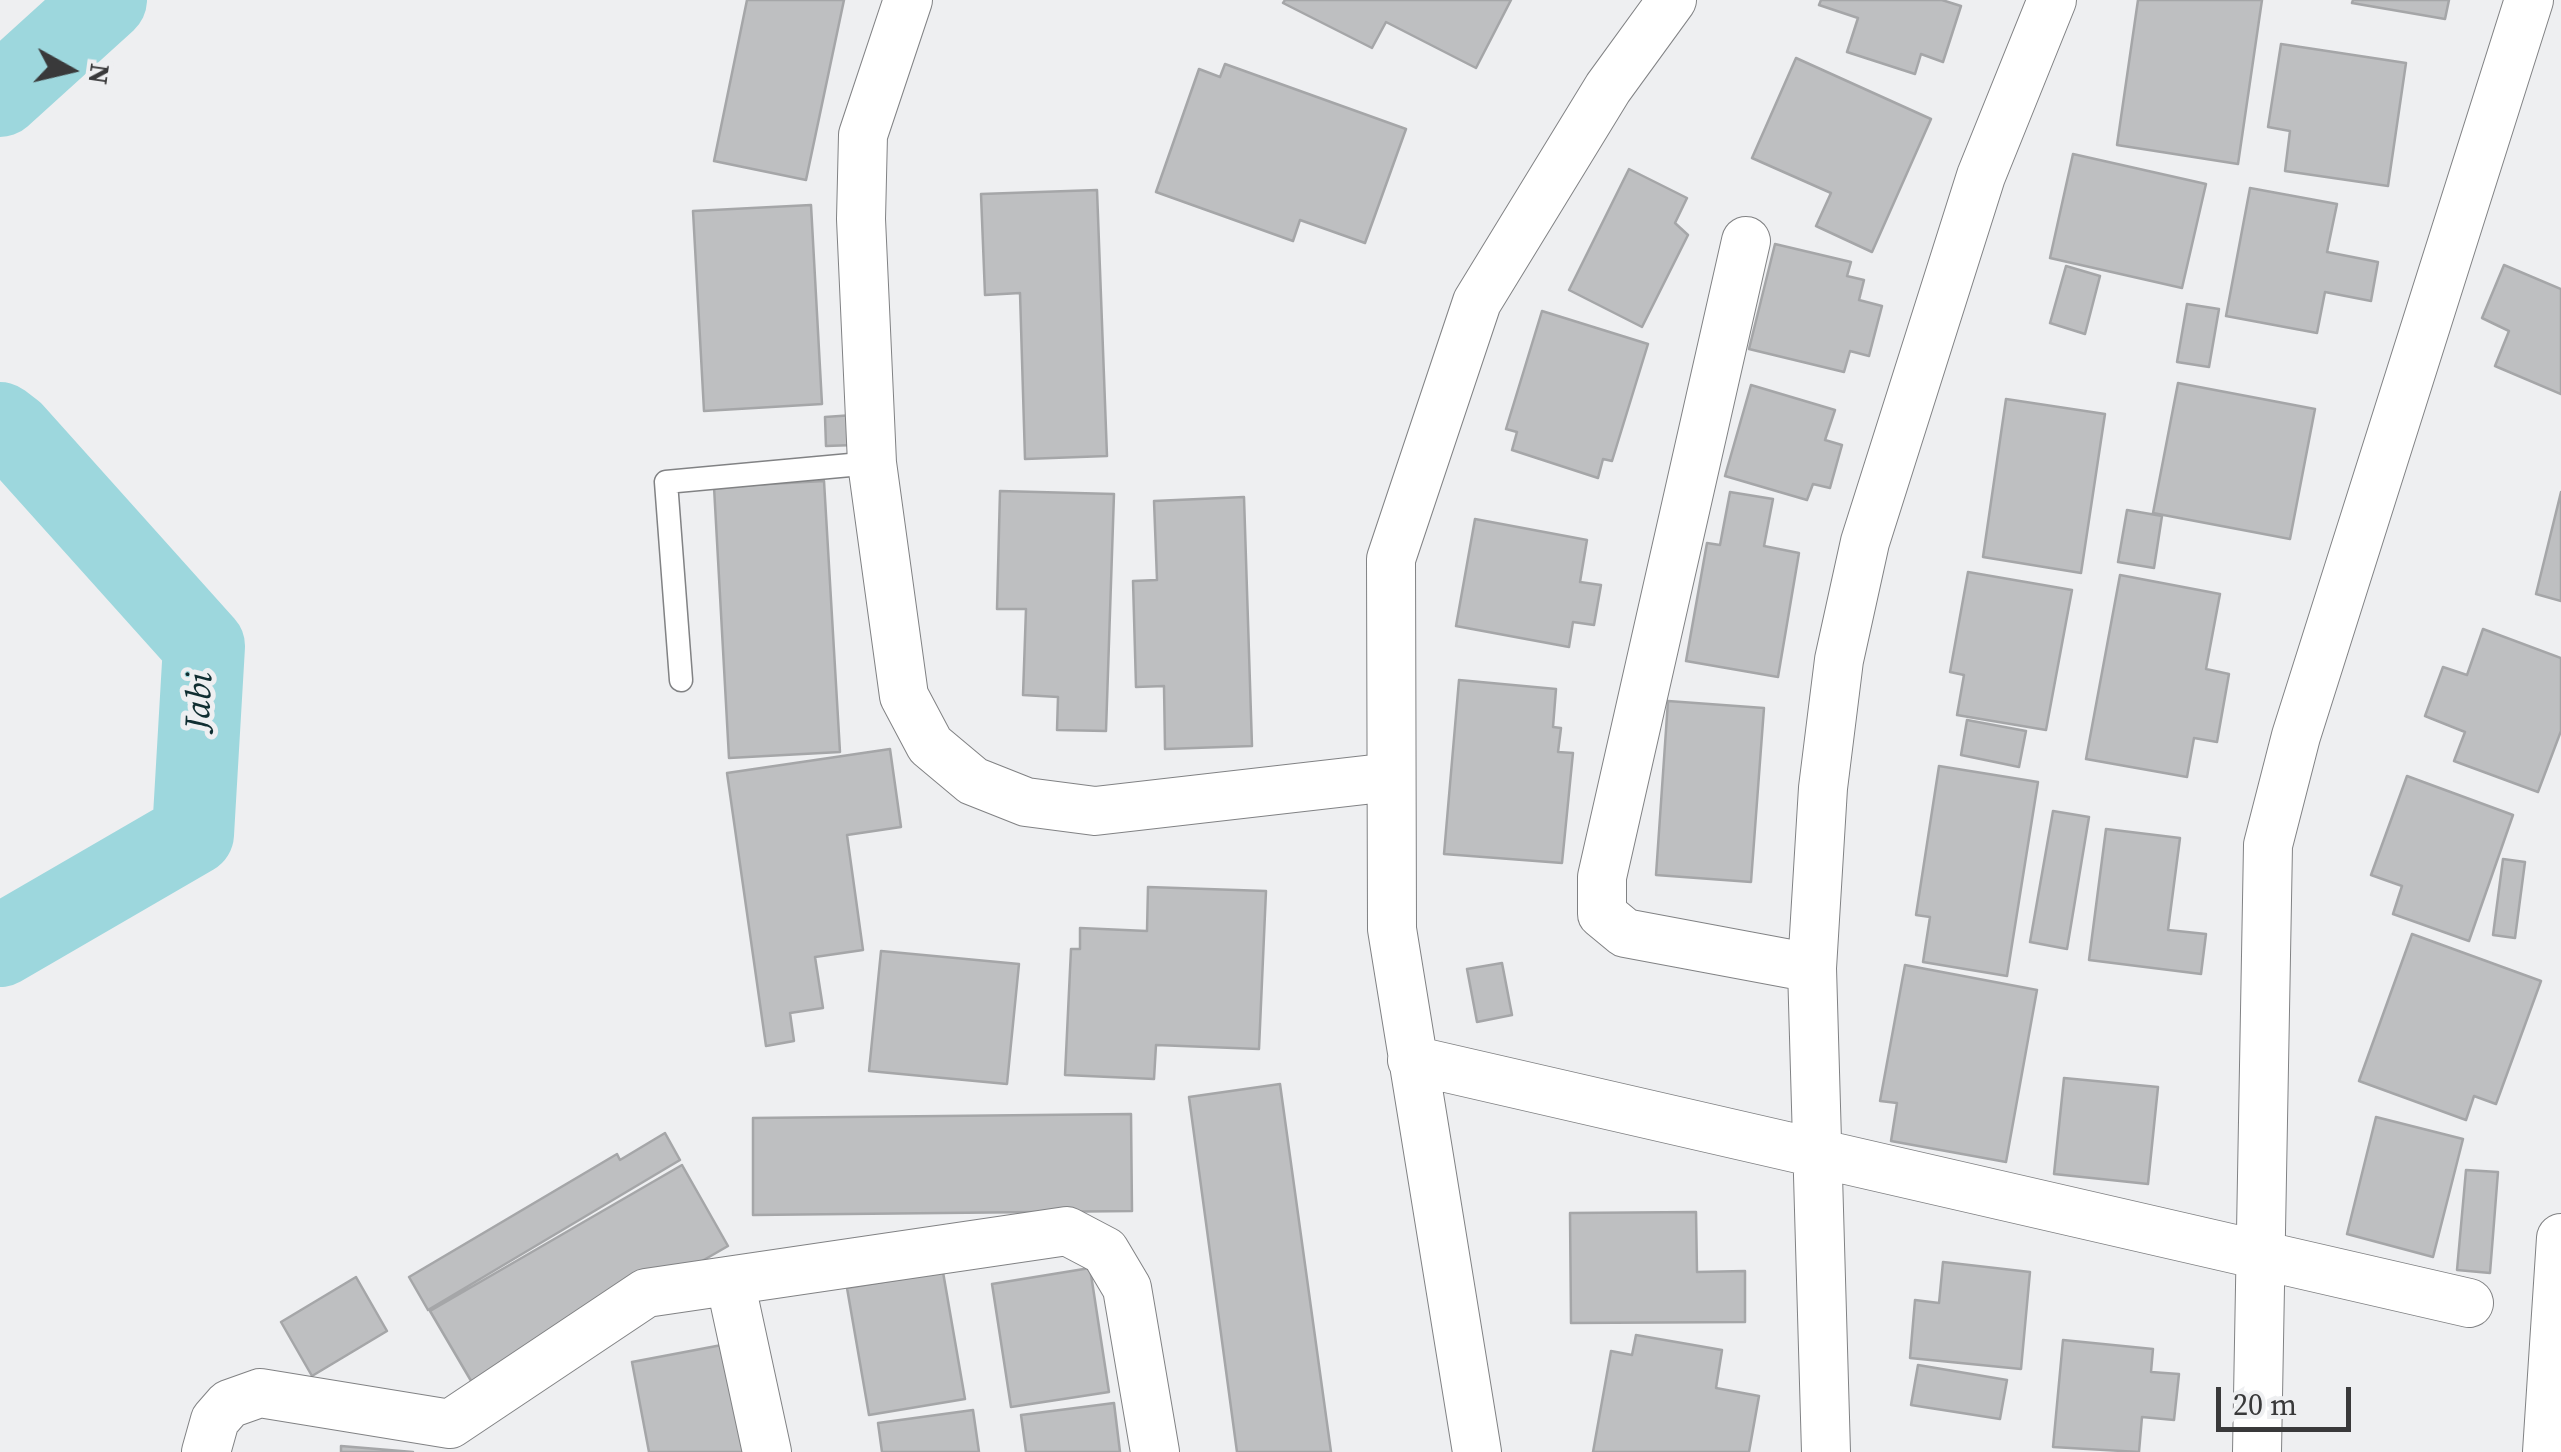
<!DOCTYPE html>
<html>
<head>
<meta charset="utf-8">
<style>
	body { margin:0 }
	#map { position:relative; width:2561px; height:1452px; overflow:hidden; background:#eeeff1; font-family:"Source Serif 4",serif }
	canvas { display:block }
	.north { position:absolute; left:20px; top:20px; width:100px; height:100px; -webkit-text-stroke:8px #eeeff1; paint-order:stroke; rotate:98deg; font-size:28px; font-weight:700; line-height:40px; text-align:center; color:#39393a }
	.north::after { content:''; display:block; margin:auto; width:35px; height:45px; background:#39393a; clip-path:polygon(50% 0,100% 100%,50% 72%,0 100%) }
	.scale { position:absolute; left:2216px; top:1387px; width:135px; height:45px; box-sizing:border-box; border:5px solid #39393a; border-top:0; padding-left:12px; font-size:30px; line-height:35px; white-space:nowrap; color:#39393a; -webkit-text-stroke:8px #eeeff1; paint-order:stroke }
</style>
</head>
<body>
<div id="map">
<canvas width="2561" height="1452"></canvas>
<div class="north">N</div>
<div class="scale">20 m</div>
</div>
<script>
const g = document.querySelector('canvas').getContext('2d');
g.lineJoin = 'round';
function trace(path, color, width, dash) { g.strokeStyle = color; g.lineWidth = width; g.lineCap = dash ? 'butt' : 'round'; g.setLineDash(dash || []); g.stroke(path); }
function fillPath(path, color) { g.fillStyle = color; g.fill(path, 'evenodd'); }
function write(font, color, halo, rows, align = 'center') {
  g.font = font + ' "Source Serif 4",serif'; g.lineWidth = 10; g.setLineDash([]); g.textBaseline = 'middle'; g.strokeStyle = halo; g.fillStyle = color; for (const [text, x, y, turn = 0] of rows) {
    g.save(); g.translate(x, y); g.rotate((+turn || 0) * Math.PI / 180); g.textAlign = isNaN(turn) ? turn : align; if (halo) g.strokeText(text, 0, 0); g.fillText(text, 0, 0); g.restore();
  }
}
trace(new Path2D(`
	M0,96L106,0
	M0,423L13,433L204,646L193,834L0,946`), '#9dd7dd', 82);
const building = new Path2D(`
	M747,0H844L806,180L714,161Z
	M1285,0H1511L1476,68L1386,22L1372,48L1283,3Z
	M1821,0H1942L1961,6L1943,62L1921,54L1915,74L1847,52L1858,18L1819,5Z
	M2138,0H2262L2238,164L2117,145Z
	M2353,0H2449L2445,19L2352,3Z
	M2281,44L2406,63L2388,186L2285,171L2290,131L2268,127Z
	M1796,58L1931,119L1872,252L1816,226L1831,193L1752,158Z
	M1225,64L1406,129L1365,243L1300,220L1293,241L1156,192L1199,69L1220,77Z
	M2073,154L2206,184L2182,288L2050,258Z
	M1629,169L1687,198L1675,223L1688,235L1642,327L1569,290Z
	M2250,188L2337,204L2327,252L2378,262L2371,301L2325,292L2317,333L2226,316Z
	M1097,190L1107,456L1025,459L1020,293L985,295L981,194Z
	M811,205L822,404L704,411L693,211Z
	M1775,244L1851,262L1847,276L1864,280L1859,300L1882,306L1869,356L1850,351L1844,372L1749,349Z
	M2504,265L2561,289V394L2495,366L2509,331L2482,318Z
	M2066,266L2100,276L2085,334L2050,323Z
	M2187,304L2219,309L2209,367L2177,362Z
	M1542,311L1648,344L1612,461L1603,459L1598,478L1512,450L1517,432L1506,429Z
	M2178,383L2315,409L2290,539L2153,513Z
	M1751,385L1835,410L1825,440L1842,445L1830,488L1813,484L1807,500L1725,476Z
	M2006,399L2105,414L2081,573L1983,557Z
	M854,415L855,445L826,446L825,417Z
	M824,481L840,752L729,758L714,487Z
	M1000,491L1114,494L1106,731L1057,730L1058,697L1023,695L1026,609H997Z
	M1730,492L1773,499L1764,546L1799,553L1778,677L1686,661L1707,543L1720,545Z
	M2561,492V601L2536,594Z
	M1244,497L1252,746L1165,749L1164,686L1136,687L1133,581L1157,580L1154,501Z
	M2127,510L2162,516L2154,568L2118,562Z
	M1475,519L1587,540L1580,582L1601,585L1594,625L1573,622L1569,647L1456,626Z
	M1968,572L2072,590L2046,730L1957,715L1964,675L1950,672Z
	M2120,575L2220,594L2206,669L2229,674L2217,742L2194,738L2187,777L2086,759Z
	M2483,629L2561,658V731L2538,792L2454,761L2465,732L2425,716L2443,667L2467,675Z
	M1459,680L1556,689L1553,727L1561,728L1558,752L1573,753L1562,863L1444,854Z
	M1668,701L1764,708L1751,882L1656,875Z
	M1967,720L2026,731L2019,767L1961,755Z
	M890,749L901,827L847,835L863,950L815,957L823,1008L790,1013L794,1041L766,1046L727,773Z
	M1939,766L2038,782L2007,976L1923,962L1930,917L1916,915Z
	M2407,776L2513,815L2469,941L2393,914L2402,886L2371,875Z
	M2053,811L2089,817L2067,949L2030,942Z
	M2106,829L2180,838L2168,930L2206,934L2201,974L2089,960Z
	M2503,859L2525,862L2515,938L2493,935Z
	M1148,887L1266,891L1259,1049L1156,1045L1154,1079L1065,1075L1071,949H1080V928L1147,931Z
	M2412,934L2541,981L2496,1104L2474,1096L2466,1120L2359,1081Z
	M881,951L1019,964L1007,1084L869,1071Z
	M1502,963L1512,1015L1477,1022L1467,969Z
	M1905,965L2037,990L2006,1162L1891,1141L1897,1103L1880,1101Z
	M2064,1078L2158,1087L2148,1184L2054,1174Z
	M1280,1084L1331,1452H1237L1189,1097Z
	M1131,1114L1132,1211L753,1215V1118Z
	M2376,1117L2463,1139L2433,1257L2347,1234Z
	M665,1133L680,1160L428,1310L409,1277L617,1154L620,1160Z
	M682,1165L728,1246L477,1391L430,1311Z
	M2466,1170L2498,1172L2490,1273L2457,1270Z
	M1696,1212L1697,1272L1745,1271V1322L1571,1323L1570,1213Z
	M1943,1262L2030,1272L2021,1369L1910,1358L1915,1300L1939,1303Z
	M1090,1268L1109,1392L1011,1407L992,1284Z
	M943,1272L965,1399L869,1415L847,1288Z
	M356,1277L387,1331L312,1376L281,1322Z
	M1636,1335L1722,1350L1716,1388L1759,1396L1749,1452H1593L1611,1351L1632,1355Z
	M2063,1340L2153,1349L2151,1372L2179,1374L2174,1420L2142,1417L2139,1452L2053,1447Z
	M727,1344L747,1452H649L632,1362Z
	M1918,1365L2007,1380L2000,1419L1911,1405Z
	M1114,1403L1120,1452H1026L1021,1415Z
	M973,1410L979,1452H882L878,1423Z
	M341,1446L413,1452H341Z`);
fillPath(building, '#bebfc1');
trace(building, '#a5a6a8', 2.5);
const lane = new Path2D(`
	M681,680L666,482L872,463`);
const street = new Path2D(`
	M908,0L863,135L861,219L872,463L904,696L930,745L973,781L1026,802L1095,811L1391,777
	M1746,241L1602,877V914L1625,933L1812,968
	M1412,1060L2469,1303
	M730,1281L767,1452
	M206,1452L215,1420L229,1404L260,1393L450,1424L646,1293L1067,1231L1105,1251L1127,1288L1155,1452
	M1477,1452L1392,929L1391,559L1477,302L1608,88L1672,0
	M1826,1452L1812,968L1823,788L1839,660L1865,542L1981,176L2052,0
	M2257,1452L2268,845L2296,736L2529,0
	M2547,1452L2561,1238`);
trace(lane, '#818284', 25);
trace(street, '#818284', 50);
trace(lane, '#fff', 22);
trace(street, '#fff', 48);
write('italic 35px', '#102e31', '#eeeff1', [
	["Jabi",201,701,-87]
]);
</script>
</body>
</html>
